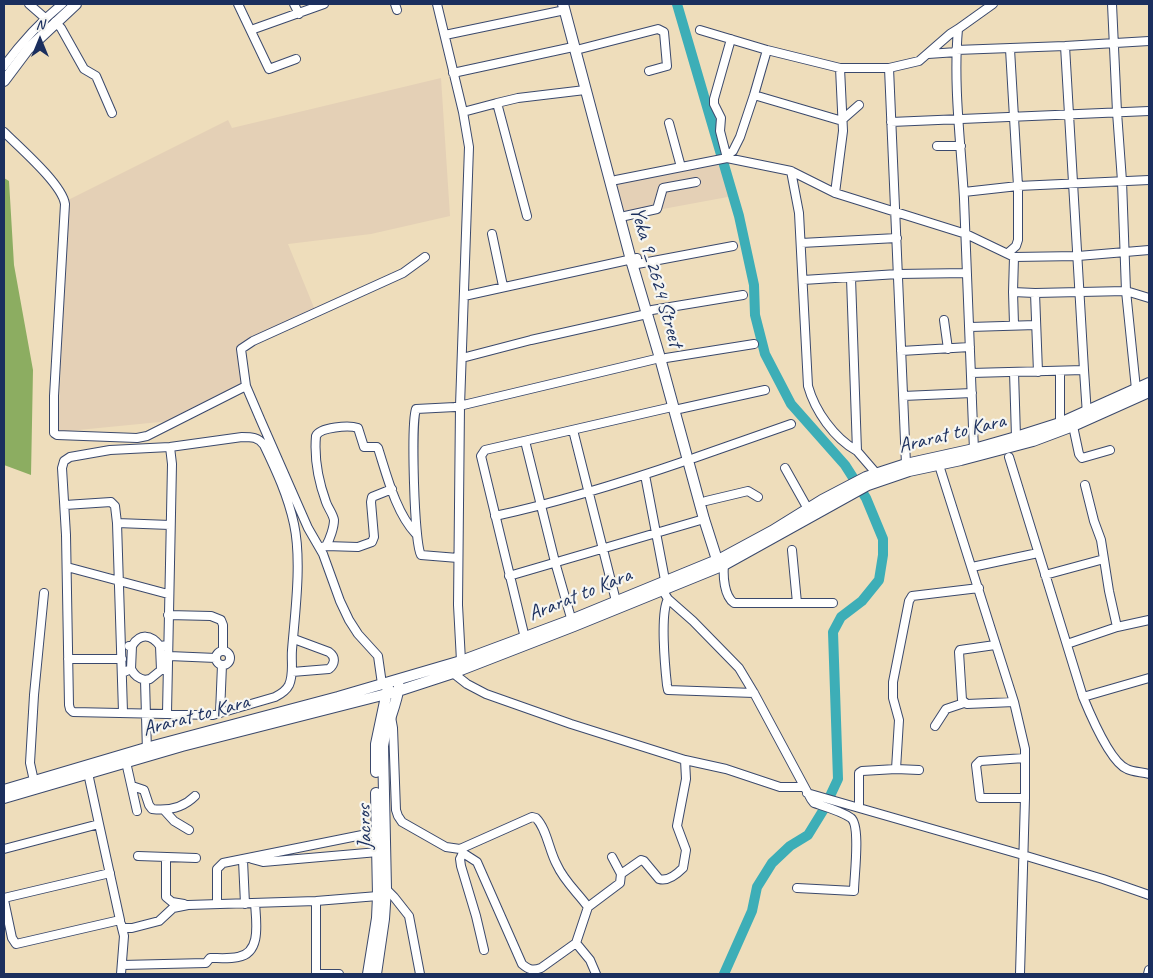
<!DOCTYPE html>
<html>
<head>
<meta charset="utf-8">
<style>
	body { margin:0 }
	#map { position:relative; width:1153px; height:978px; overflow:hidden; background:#edb; font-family:Caveat,sans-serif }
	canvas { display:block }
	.frame { position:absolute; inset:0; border:5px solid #1b2f5e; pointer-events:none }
	.north { position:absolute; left:15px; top:15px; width:50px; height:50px; -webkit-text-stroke:4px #f6f6f2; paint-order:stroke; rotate:0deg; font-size:14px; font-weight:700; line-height:20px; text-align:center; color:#1b2f5e }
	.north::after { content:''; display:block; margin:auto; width:18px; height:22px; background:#1b2f5e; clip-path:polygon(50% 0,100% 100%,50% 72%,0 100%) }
</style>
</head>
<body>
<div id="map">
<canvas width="1153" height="978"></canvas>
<div class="frame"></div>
<div class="north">N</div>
</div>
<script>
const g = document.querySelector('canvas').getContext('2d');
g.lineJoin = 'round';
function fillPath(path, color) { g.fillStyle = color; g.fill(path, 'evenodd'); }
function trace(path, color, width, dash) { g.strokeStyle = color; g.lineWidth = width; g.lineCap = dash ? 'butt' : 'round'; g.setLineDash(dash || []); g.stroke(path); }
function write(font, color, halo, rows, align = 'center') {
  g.font = font + ' Caveat,sans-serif'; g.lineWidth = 4.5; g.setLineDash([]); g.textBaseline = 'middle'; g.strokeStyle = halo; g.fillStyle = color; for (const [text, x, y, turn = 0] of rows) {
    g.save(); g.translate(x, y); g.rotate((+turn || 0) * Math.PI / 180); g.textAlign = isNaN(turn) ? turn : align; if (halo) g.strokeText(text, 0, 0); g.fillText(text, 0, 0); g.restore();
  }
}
fillPath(new Path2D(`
	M441,78L450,216L371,234L288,244L317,315L243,350L249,388L170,421L58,432L68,200L228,120L232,128Z
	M722,159L733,196L625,216L616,180Z`), '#e4d0b6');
fillPath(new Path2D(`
	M4,178L9,181L14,265L33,370L31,475L4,465Z`), '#8cad61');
trace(new Path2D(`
	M677,4L739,216L754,285L755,315L765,354L791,404L845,465L866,498L883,539V555L879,580L862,601L841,617L833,632L838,779L824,809L808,835L790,846L772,863L757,887L752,911L724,974`), '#3daeb7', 10);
const minor = new Path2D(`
	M29,4L45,18
	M238,4L269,69L296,59
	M294,4L299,14
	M395,4L397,10
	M437,4L463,112L469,147L460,406L458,605L461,661
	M1112,4L1117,112L1122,181L1126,291L1136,389
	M55,22L61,28L84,69L96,76L112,113
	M958,29C953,86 961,143 964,199C968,283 970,366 974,449
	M251,30L324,4
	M700,30L767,50L840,68H889L919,61L950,34L958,29L993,4
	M445,35L565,10
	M580,49L658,29L664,32L667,66L649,71
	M956,50L1065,46L1149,41
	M928,54L957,52
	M4,66C21,43 40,22 62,4
	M889,68L906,464
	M453,73L573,47
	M754,95L839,120L843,119L859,105
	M497,103L518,98L585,90
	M463,112L497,103L527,216
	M891,122L1149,111
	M669,123L681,167
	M4,132C19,147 62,184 65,204L54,396V433L57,435L137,438L147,436L246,386
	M937,146H961
	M728,155L733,151L740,137L754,95L767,50
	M727,158L720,131L721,118L714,104V99L731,39
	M791,171L799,213L808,386C815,411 834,438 857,451
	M616,180L727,158L791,171L835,193L966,234L1014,257L1078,256L1149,250
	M964,192L1018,186L1149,180
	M835,193L843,131L840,68
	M625,216L657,209L663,188L696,182
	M492,234L503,286
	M801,243L897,238
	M1008,253L1016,246L1018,240V186L1010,49
	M1014,257L1013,292L1035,293L1126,291L1149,298
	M632,265L733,246
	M851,278L857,451L876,473
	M803,280L898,274L967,273
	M1013,292L1014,324
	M1035,293L1038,372
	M464,296L637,258
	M652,310L743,295
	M944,320L948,349
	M970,327L1036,325
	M901,351L970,347
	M462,358L531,340L647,314
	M666,358L754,344
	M1084,370L1087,415
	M1014,372L1016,437
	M971,373L1084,370L1065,46
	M903,396L972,393
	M679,409L765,390
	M1060,423V371
	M1073,426L1079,454L1082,458L1110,450
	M573,430L616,601
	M242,437C252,437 258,437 264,445C276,470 288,496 294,524C302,561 295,613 292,650C291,662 294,674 289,685C286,691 281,694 275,697L213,715L73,712L70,709L69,705L66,535L62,468L64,461L70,457L110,450L170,447Z
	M525,441L555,562L573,625
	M1009,457L1083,697C1090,714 1110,762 1127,769C1133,772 1142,772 1149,774
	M694,458L791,424
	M938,462L1014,702L1025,749V798L1020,974
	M785,468L808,509
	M645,475L665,580
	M1085,485L1094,521L1101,540L1109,591L1117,627
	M706,501L748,491L758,497
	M65,505L111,502L115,506L117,523
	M495,516C561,502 624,482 688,460
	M326,546C330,539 334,527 334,520C333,514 328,508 326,502C318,480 314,459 316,436C320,427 349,425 358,428L364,447H377L378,448C387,476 396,513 416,534
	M322,547L326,546L358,547L372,542L374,537L371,502L372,497L392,489
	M792,550L797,603
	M458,558L421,555C414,543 411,424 416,409L455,407L660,358
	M724,565C723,576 724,596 734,603H833
	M67,567L168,594
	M972,567L1038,553
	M1045,575L1104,559
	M509,576L704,519
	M663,591L668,599L693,621L739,668L754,693L811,799L814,803C826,807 841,811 851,818C861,826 854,877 854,891L797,888
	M668,599C660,613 665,667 667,685L668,690L754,693
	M168,615L211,616L221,620L223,625V651
	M525,638L481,456L485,450L672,407
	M1067,644L1117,627L1149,620
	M995,645L960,650L959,652L962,700L967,704L1014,702
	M132,646C140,633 151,634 160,646L168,645
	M160,646L161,670H164
	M216 658a7 7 0 1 1 14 0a7 7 0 1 1-14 0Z
	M169,656L216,658
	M68,659H122
	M131,669C135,676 138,678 145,680
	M292,672L329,669C335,664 336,657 329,652L294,639
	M122,673L131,669L132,646H129
	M453,673L467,684L486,694L571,724L685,760L726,769L780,787H804
	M382,684L378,656L358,634L349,620L340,601L323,554L308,528L261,421L246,386L241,349L253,341L403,273L425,257
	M1083,697L1149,678
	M123,712L117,523L170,525
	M167,713L172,464L170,447
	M220,713L222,665
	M391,717L393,728L396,810L398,816L402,822L446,847L460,849L532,817L536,818C547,829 549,851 557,865C564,881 578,893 588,907L576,943L590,960L596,974
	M935,726L946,709L964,703
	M147,752L145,680L150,679L161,670
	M1025,758L980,761L976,765L980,798H1025
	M126,762L137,811
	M896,769L919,770
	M88,773L99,824
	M34,781L30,763L34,695L44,593
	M132,786L144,790L149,805L152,809C168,811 183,808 195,796
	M807,793L1023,855L1103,879L1149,895
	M859,807V773L862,771L896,769L899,720L893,698V682L909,601L912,596L979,588
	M164,810L174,821L189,830
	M4,849L99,824L120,920L16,944L12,938L4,900
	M460,849L463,853L477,862L522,964C529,970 533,971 541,968L576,943
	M463,853L460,859L461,866L476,916L484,950
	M138,856L196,858
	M166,857V897L172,902L184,904
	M252,859L263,862L378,852
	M243,860L245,904
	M621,874L641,860L644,861L659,879C668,882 677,874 683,868L686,850L677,826L686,779L685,760
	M386,889L394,897L409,916L420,974
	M4,898L110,873
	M217,904V869L223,863L377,832
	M588,907L620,883L621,874L612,857
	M122,928H132L159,921L173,908L188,905L316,901L378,896
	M122,965L206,963L210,958C219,958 229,959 238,957C262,953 256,921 255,903
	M121,974L124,936L121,924
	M316,974V901
	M316,974H339
	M1148,974L1149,970`);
const major = new Path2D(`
	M563,4L631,260L660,358L704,519L719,566
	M4,81L28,49L76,4
	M376,772V744L388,687
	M4,790L146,748L338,697L461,661L571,620L722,558L772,531L822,500L866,477L906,464L974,449L1016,437L1060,423L1149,383
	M4,798L182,746L398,691L453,673L574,626L724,565L868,485L909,471L961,460L1033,441L1073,426L1149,392
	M368,974L377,918L378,896L376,793
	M376,974L384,919L386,889L383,746C386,725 396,707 399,686`);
trace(minor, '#3b496c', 10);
trace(major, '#3b496c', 12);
trace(minor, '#fff', 8);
trace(major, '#fff', 10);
write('21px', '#1b2f5e', '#f6f6f2', [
	["Yeka 9_2624 Street",656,277,74],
	["Ararat to Kara",952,434,-14],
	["Ararat to Kara",580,595,-22],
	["Ararat to Kara",196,716,-15],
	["Jacros",365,827,-92]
]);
</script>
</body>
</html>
